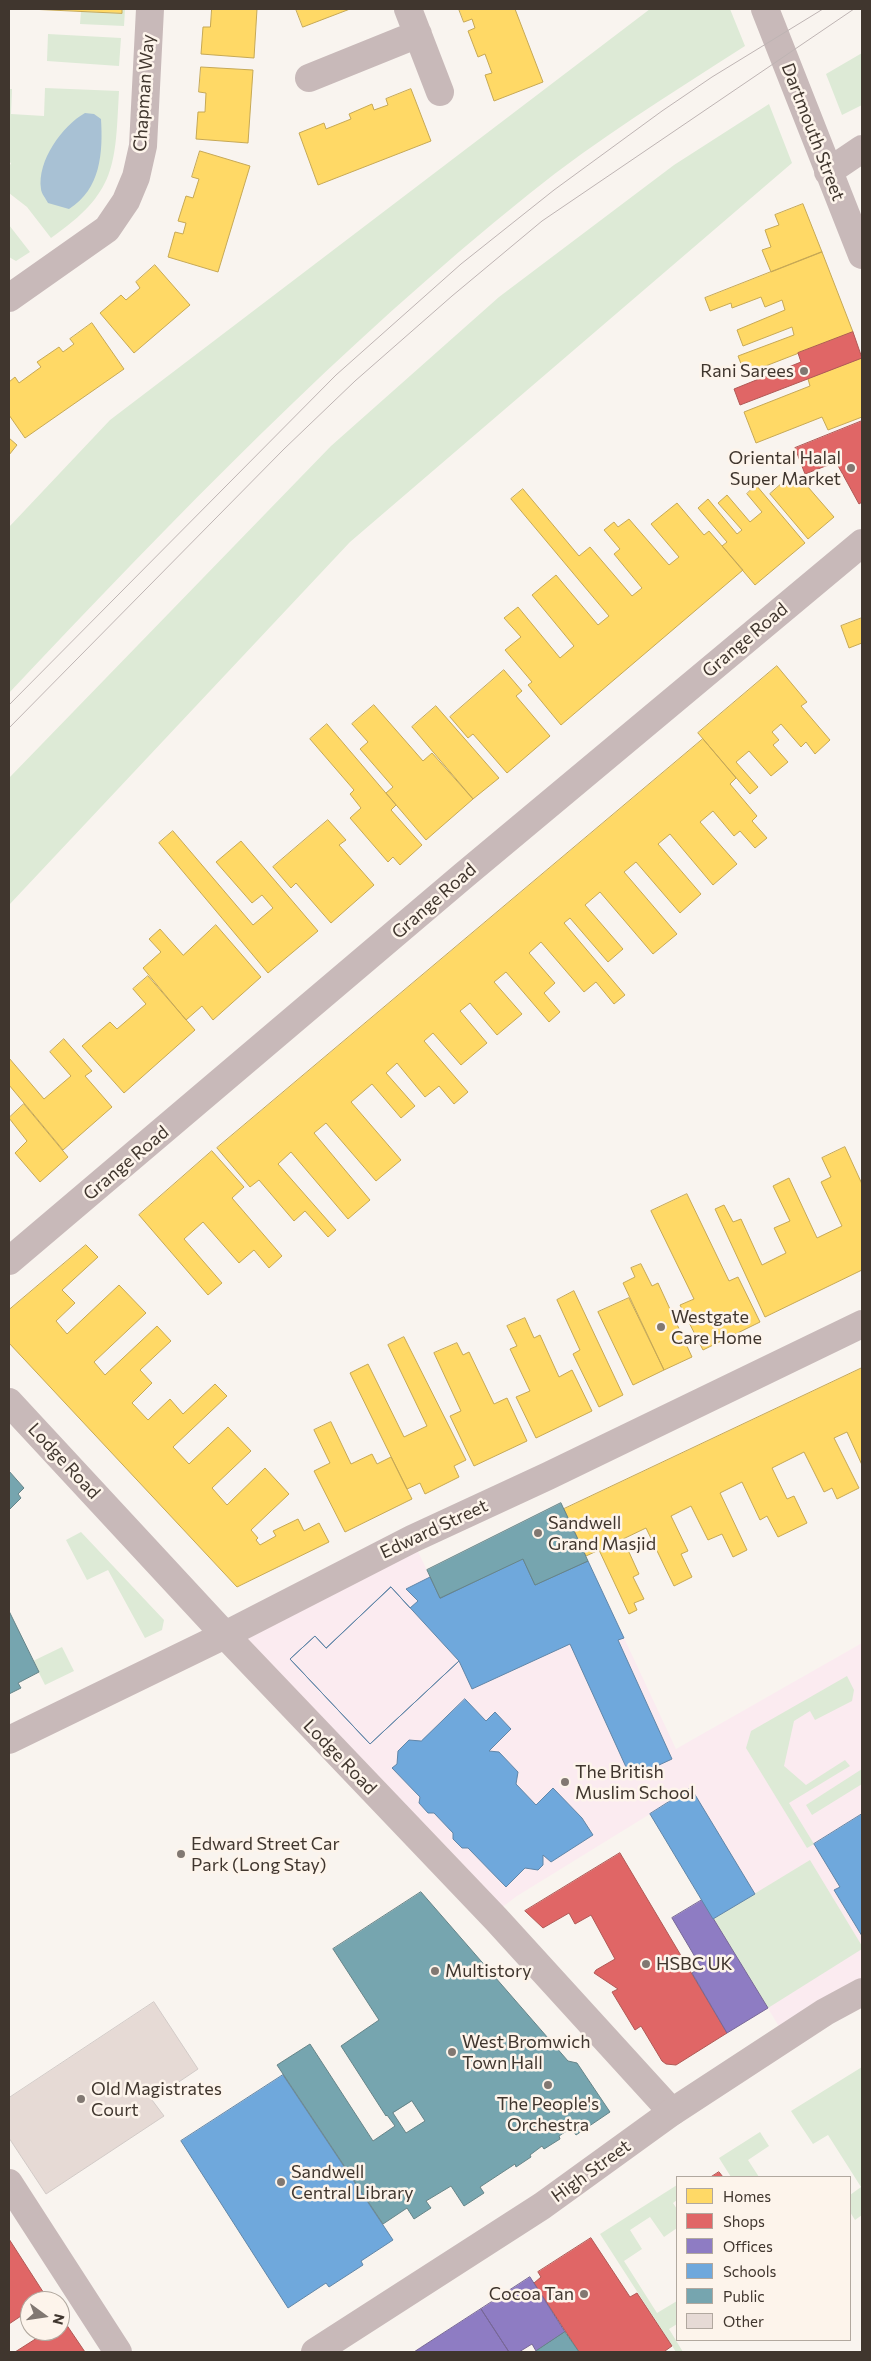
<!DOCTYPE html>
<html>
<head>
<meta charset="utf-8">
<style>
	body { margin:0 }
	#map { position:relative; width:871px; height:2361px; overflow:hidden; background:#f9f4ef; font-family:Commissioner,sans-serif }
	canvas { display:block }
	.frame { position:absolute; inset:0; border:10px solid #40362e; pointer-events:none }
	.legend { position:absolute; left:676px; top:2176px; width:175px; height:165px; box-sizing:border-box; background:#fdf4eb; border:1px solid #b1a89f; margin:0; padding:6px 9px; list-style:none; font-size:15px; color:#40362e }
	.legend li { display:flex; align-items:center; gap:10px; height:25px }
	.legend b { width:25px; border:1px solid #b1a89f }
	.north { position:absolute; left:20px; top:2291px; width:50px; height:50px; box-sizing:border-box; background:#fdf4eb; border:1px solid #b1a89f; border-radius:50%; rotate:104deg; font-size:14px; font-weight:700; line-height:20px; text-align:center; color:#40362e }
	.north::after { content:''; display:block; margin:auto; width:18px; height:22px; background:#817872; clip-path:polygon(50% 0,100% 100%,50% 72%,0 100%) }
</style>
</head>
<body>
<div id="map">
<canvas width="871" height="2361"></canvas>
<div class="frame"></div>
<ul class="legend">
<li><b style="height:14px;background:#ffd966"></b>Homes</li>
<li><b style="height:14px;background:#e06666"></b>Shops</li>
<li><b style="height:14px;background:#8e7cc3"></b>Offices</li>
<li><b style="height:14px;background:#6fa8dc"></b>Schools</li>
<li><b style="height:14px;background:#76a5af"></b>Public</li>
<li><b style="height:14px;background:#e6dad5"></b>Other</li>
</ul>
<div class="north">N</div>
</div>
<script>
const g = document.querySelector('canvas').getContext('2d');
g.lineJoin = 'round';
function fillPath(path, color) { g.fillStyle = color; g.fill(path, 'evenodd'); }
function trace(path, color, width, dash) { g.strokeStyle = color; g.lineWidth = width; g.lineCap = dash ? 'butt' : 'round'; g.setLineDash(dash || []); g.stroke(path); }
function write(font, color, halo, rows, align = 'center') {
  g.font = font + ' Commissioner,sans-serif'; g.lineWidth = 5; g.setLineDash([]); g.textBaseline = 'middle'; g.strokeStyle = halo; g.fillStyle = color; for (const [text, x, y, turn = 0] of rows) {
    g.save(); g.translate(x, y); g.rotate((+turn || 0) * Math.PI / 180); g.textAlign = isNaN(turn) ? turn : align; if (halo) g.strokeText(text, 0, 0); g.fillText(text, 0, 0); g.restore();
  }
}
fillPath(new Path2D(`
	M412,1539L440,1598L588,1561L676,1749L862,1643V1992L786,2038L650,1814L517,1896L492,1915L225,1635Z`), '#fbebf0');
fillPath(new Path2D(`
	M122,9H125L124,26L80,24L81,11L122,12Z
	M650,9H730L745,46C672,93 597,139 529,194C341,345 174,518 9,693V527L110,420Z
	M48,34L121,38L119,66L47,61Z
	M862,53V105L842,115L826,74Z
	M45,88L119,91C115,166 117,192 51,238L27,207L9,193V167L11,163L9,162V89H12L11,114L44,116Z
	M769,104L792,163L350,542L9,905V778L331,446L499,297L674,165Z
	M9,225L30,252L16,261L9,257Z
	M81,1532L164,1620L162,1630L145,1638L108,1570L87,1580L66,1540Z
	M62,1647L74,1671L45,1685L33,1661Z
	M847,1676L854,1690L852,1701L815,1720L810,1711L794,1721L784,1766L806,1785L845,1760L850,1766L789,1803L814,1844L807,1848L746,1748L751,1731Z
	M862,1769V1784L812,1815L806,1805Z
	M810,1860L862,1946V1949L768,2008L713,1919Z
	M862,2067V2215L855,2220L850,2212V2195L861,2187L828,2135L813,2144L791,2111Z
	M760,2132L769,2146L748,2160L759,2177H731L719,2158Z
	M677,2185V2200L673,2203L677,2209V2228L664,2237L650,2217L630,2230L642,2249L624,2261L657,2313L677,2301V2324L669,2329L683,2352H676L600,2234Z`), '#ddead6');
fillPath(new Path2D(`
	M85,113L94,114L101,119C103,152 101,189 69,209L48,203C46,199 41,193 41,189C37,161 62,126 85,113Z`), '#a8c1d4');
const homes = new Path2D(`
	M29,9H122V13Z
	M212,9H257L254,58L201,54L203,27H210Z
	M296,9H350L303,27Z
	M459,9H515L543,82L494,101L485,75L492,73L485,54L478,57L468,31L475,28L472,19L464,22Z
	M201,67L253,70L248,143L196,139L198,112H205L206,93L199,92Z
	M411,89L431,141L318,185L299,133L324,123L326,129L351,119L349,114L372,104L374,110L388,105L386,99Z
	M200,151L250,166L218,272L168,257L175,232L183,234L186,223L178,221L186,196L193,198L199,179L192,177Z
	M803,204L822,252L771,272L762,250L771,247L765,230L779,225L775,215Z
	M822,252L853,332L745,374L738,356L794,335L792,327L743,346L737,330L785,310L782,300L765,307L761,297L732,308L731,303L710,311L705,298Z
	M155,265L190,305L134,353L100,313L121,295L126,300L140,288L136,282Z
	M92,323L124,369L25,438L9,415V382L15,377L19,383L41,367L37,362L59,347L63,352L74,344L70,339Z
	M862,358V417L828,430L822,417L756,443L744,412L810,386L808,379Z
	M9,438L17,445L9,455Z
	M795,472L834,517L808,539L770,494Z
	M756,485L805,543L755,585L722,546L727,542L698,508L708,499L737,534L742,530L718,503L727,495L750,522L762,512L747,494Z
	M523,489L579,556L590,547L632,596L642,588L614,554L620,549L604,530L614,522L618,527L629,519L669,565L679,557L651,524L677,503L704,535L709,531L743,570L561,725L528,685L532,682L505,650L521,637L504,618L518,607L560,658L574,646L532,595L556,575L598,625L609,616L511,499Z
	M862,618V643L849,648L841,626Z
	M777,666L807,702L801,706L830,740L815,754L806,742L801,747L781,724L772,732L779,740L773,745L788,762L771,776L749,751L736,762L758,787L750,794L698,733Z
	M504,670L522,691L516,696L550,736L507,773L473,734L468,738L450,717Z
	M374,705L423,761L432,753L473,799L426,840L386,793L393,787L360,749L368,742L352,724Z
	M436,706L499,778L473,799L412,727Z
	M327,724L396,805L391,810L422,845L400,865L393,857L388,862L350,818L361,808L350,794L354,790L310,739Z
	M703,739L736,778L730,784L757,816L752,821L767,838L755,848L740,831L734,836L713,811L700,822L737,864L713,885L670,834L658,844L701,894L680,913L636,862L624,872L677,934L653,954L600,892L585,905L623,949L608,962L570,918L564,923L625,995L614,1004L596,982L584,992L541,942L529,953L555,983L544,993L560,1012L549,1022L506,972L494,982L522,1014L497,1035L470,1003L460,1011L487,1043L461,1065L433,1033L424,1041L468,1092L454,1104L439,1086L425,1097L397,1063L386,1073L415,1106L401,1118L372,1084L351,1102L401,1160L376,1181L326,1123L314,1133L370,1200L348,1219L291,1152L278,1164L336,1230L328,1237L305,1211L294,1221L259,1180L250,1187L217,1148Z
	M328,820L346,840L339,845L374,885L331,923L296,883L291,888L273,867Z
	M173,831L253,925L273,908L262,895L252,903L216,862L241,841L318,931L268,973L159,843Z
	M216,925L261,977L213,1020L202,1006L186,1020L143,968L161,952L149,939L160,929L183,955Z
	M148,976L195,1030L124,1093L82,1046L110,1022L117,1029L146,1004L133,989Z
	M64,1039L92,1071L85,1076L112,1107L63,1150L9,1085V1058L44,1099L71,1076L50,1052Z
	M24,1104L68,1157L40,1182L15,1153L27,1141L9,1118Z
	M845,1147L862,1184V1270L765,1317L715,1209L724,1205L733,1222L741,1219L762,1265L786,1253L774,1228L790,1221L773,1186L789,1178L817,1238L842,1226L821,1182L831,1177L822,1158Z
	M212,1151L244,1187L232,1198L282,1256L269,1268L254,1250L239,1263L203,1222L184,1239L222,1283L208,1295L139,1215Z
	M687,1194L729,1281L738,1277L760,1322L703,1350L680,1305L694,1299L651,1211Z
	M86,1245L98,1257L62,1290L75,1303L56,1321L67,1334L119,1285L146,1313L94,1362L105,1375L157,1326L171,1341L140,1370L152,1383L132,1403L148,1420L170,1399L183,1414L215,1384L227,1396L173,1447L189,1464L228,1427L251,1451L212,1488L227,1505L265,1468L289,1494L251,1530L258,1538L256,1540L260,1545L276,1536L273,1531L298,1519L304,1531L319,1523L329,1542L237,1587L9,1343V1310Z
	M641,1264L652,1286L658,1283L692,1357L664,1370L623,1283L635,1277L631,1268Z
	M574,1291L623,1395L599,1407L573,1354L580,1350L557,1300Z
	M629,1298L664,1370L633,1385L598,1312Z
	M525,1318L534,1338L540,1335L559,1377L572,1370L592,1411L536,1438L516,1397L530,1391L510,1349L517,1346L507,1326Z
	M404,1337L466,1460L454,1466L459,1477L425,1494L420,1483L407,1489L350,1373L368,1364L404,1437L427,1426L388,1345Z
	M457,1343L463,1355L469,1352L494,1404L507,1398L527,1441L474,1466L450,1416L461,1411L434,1353Z
	M862,1368V1465L847,1432L834,1438L859,1488L837,1499L832,1488L824,1492L804,1452L772,1468L787,1499L794,1496L807,1523L778,1537L767,1516L760,1520L742,1482L720,1493L747,1550L733,1557L722,1534L708,1540L691,1506L671,1516L688,1551L681,1554L692,1577L674,1586L646,1528L623,1539L639,1574L633,1577L644,1599L634,1603L637,1610L629,1614L599,1550L586,1556L564,1509Z
	M331,1422L351,1464L372,1454L377,1464L391,1457L412,1499L345,1532L314,1471L330,1463L314,1430Z`);
fillPath(homes, '#ffd966');
trace(homes, '#c6a855', 1);
const shops = new Path2D(`
	M853,332L862,358L740,405L734,389L801,362L798,353Z
	M862,421V502L859,504L836,462L805,474L795,448Z
	M620,1853L727,2033L676,2065L666,2064L662,2061L641,2026L635,2030L612,1992L618,1989L594,1973L596,1970L615,1959L591,1915L575,1924L569,1913L543,1928L525,1911Z
	M719,2172L723,2177H711Z
	M591,2238L630,2297L637,2293L672,2346L665,2351L666,2352H579L534,2283L541,2277L538,2272Z
	M9,2239L47,2298L43,2301H30V2310L9,2324Z
	M64,2321L85,2352H15L48,2331H60V2324Z`);
fillPath(shops, '#e06666');
trace(shops, '#b05855', 1);
const offices = new Path2D(`
	M702,1900L768,2008L727,2033L692,1973L701,1967L672,1918Z
	M530,2277L565,2332L536,2351L532,2344L519,2352H509L481,2309Z
	M481,2309L509,2352H414L420,2348Z`);
fillPath(offices, '#8e7cc3');
trace(offices, '#776796', 1);
const schools = new Path2D(`
	M523,1559L535,1585L588,1561L624,1638L618,1640L672,1759L631,1778L570,1644L472,1689L459,1661L370,1744L290,1659L315,1636L326,1648L391,1587L410,1608L418,1601L406,1589L430,1577L440,1598Z
	M391,1587L459,1661L370,1744L290,1659L315,1636L326,1648Z
	M465,1699L486,1721L495,1712L511,1729L489,1751L499,1752L518,1772L516,1784L536,1805L553,1788L582,1818L593,1835L551,1862L543,1855V1865L538,1870L525,1868L506,1887L468,1848H462L453,1839V1833L434,1813H428L419,1803L420,1797L392,1768L397,1764L398,1751L409,1740L421,1741Z
	M691,1788L755,1894L713,1919L650,1814Z
	M862,1814V1936L834,1890L840,1887L814,1844Z
	M283,2075L393,2240L361,2261L363,2265L329,2287L326,2283L288,2308L181,2141Z`);
fillPath(schools, '#6fa8dc');
trace(schools, '#6186a8', 1);
const public = new Path2D(`
	M9,1471L24,1488L18,1494L21,1498L9,1510Z
	M561,1503L588,1561L535,1585L523,1559L440,1598L427,1570Z
	M9,1611L39,1672L18,1683L21,1688L9,1694Z
	M421,1892L568,2061L577,2063L610,2112L576,2135L571,2128L559,2136L560,2139L544,2149L542,2146L530,2155L531,2157L516,2167L515,2164L480,2187L484,2193L464,2206L451,2186L426,2201L431,2208L414,2219L407,2208L383,2224L277,2065L310,2044L373,2141L395,2126L387,2115L386,2116L341,2046L379,2020L333,1949ZM412,2101L425,2121L406,2133L393,2113Z
	M565,2332L579,2352H535L536,2351Z`);
fillPath(public, '#76a5af');
trace(public, '#668488', 1);
const building = new Path2D(`
	M154,2002L198,2069L152,2100L164,2116L46,2194L9,2138V2098Z`);
fillPath(building, '#e6dad5');
trace(building, '#d2cac7', 1);
trace(new Path2D(`
	M408,9L440,92
	M765,9L862,255
	M309,78L418,34
	M828,172L862,149
	M9,298L107,229L126,201L136,177L143,146L150,9
	M9,1261L463,876L862,543
	M9,1402L225,1635L496,1919L672,2112
	M9,1740L225,1635L412,1539L548,1476L862,1324
	M9,2183L118,2352`), '#c8b9b9', 28);
trace(new Path2D(`
	M315,2352L542,2206L672,2112L825,2012L862,1992`), '#c8b9b9', 28);
trace(new Path2D(`
	M9,705L336,375L461,264L554,190L662,111L712,77L823,9
	M9,728L284,449L355,381L452,296L542,221L854,9`), '#beb4b3', 1);
for (const [x, y, r, color] of [
	[804,371,5,"#817872"],
	[851,468,5,"#817872"],
	[661,1327,5,"#817872"],
	[538,1533,5,"#817872"],
	[565,1782,5,"#817872"],
	[181,1854,5,"#817872"],
	[646,1964,5,"#817872"],
	[435,1971,5,"#817872"],
	[452,2052,5,"#817872"],
	[548,2085,5,"#817872"],
	[81,2099,5,"#817872"],
	[281,2182,5,"#817872"],
	[584,2294,5,"#817872"]
]) { const dot = new Path2D(); dot.arc(x, y, r, 0, 2 * Math.PI); g.fillStyle = color; g.fill(dot); trace(dot, '#fdf4eb', 2); }
write('18px', '#40362e', '#fdf4eb', [
	["Chapman Way",144,93,-86],
	["Dartmouth Street",813,132,69],
	["Grange Road",745,640,-40],
	["Grange Road",434,901,-41],
	["Grange Road",126,1163,-40],
	["Lodge Road",64,1461,47],
	["Edward Street",434,1529,-25],
	["Lodge Road",340,1757,46],
	["High Street",591,2171,-36]
]);
write('18px', '#40362e', '#fdf4eb', [
	["Rani Sarees",794,371,"right"],
	["Oriental Halal",841,458,"right"],
	["Super Market",841,479,"right"],
	["Westgate",671,1317],
	["Care Home",671,1338],
	["Sandwell",548,1523],
	["Grand Masjid",548,1544],
	["The British",575,1772],
	["Muslim School",575,1793],
	["Edward Street Car",191,1844],
	["Park (Long Stay)",191,1865],
	["HSBC UK",656,1964],
	["Multistory",445,1971],
	["West Bromwich",462,2042],
	["Town Hall",462,2063],
	["Old Magistrates",91,2089],
	["Court",91,2110],
	["The People's",548,2104,"center"],
	["Orchestra",548,2125,"center"],
	["Sandwell",291,2172],
	["Central Library",291,2193],
	["Cocoa Tan",574,2294,"right"]
], 'left');
</script>
</body>
</html>
